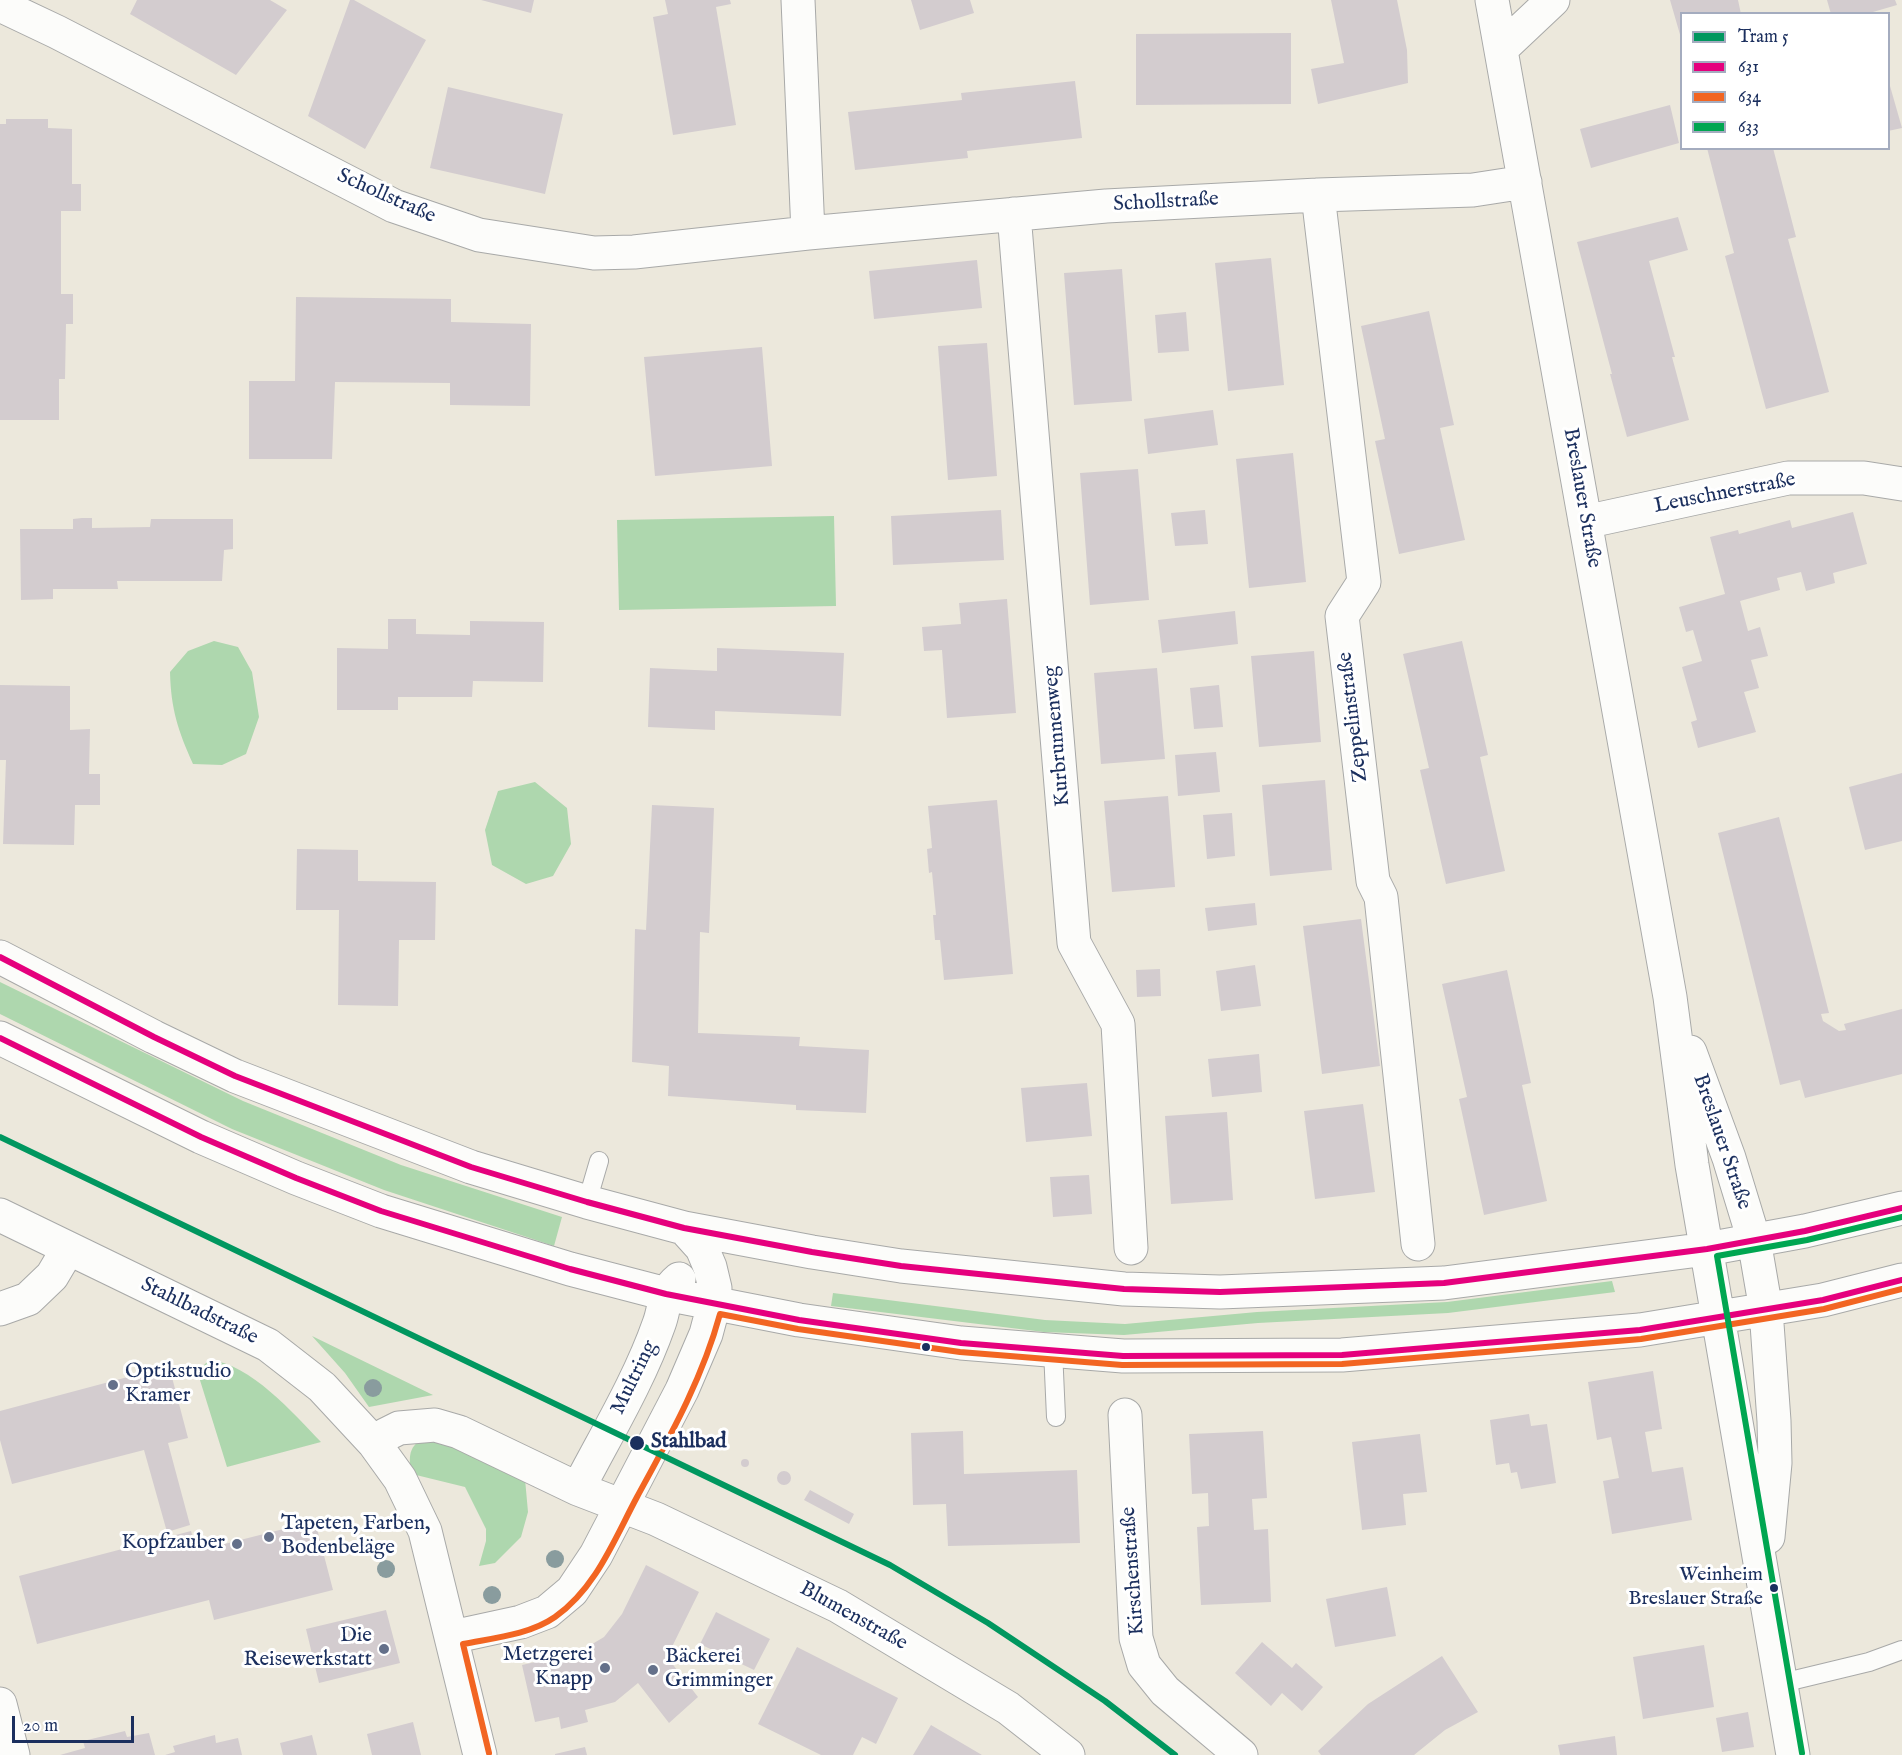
<!DOCTYPE html>
<html>
<head>
<meta charset="utf-8">
<style>
	body { margin:0 }
	#map { position:relative; width:1902px; height:1755px; overflow:hidden; background:#ece8dc; font-family:"IM FELL English",serif }
	canvas { display:block }
	.legend { position:absolute; left:1680px; top:12px; width:210px; height:138px; box-sizing:border-box; background:#fff; border:2px solid #a4acbf; margin:0; padding:8px 10px; list-style:none; font-size:18px; color:#1b2f5e }
	.legend li { display:flex; align-items:center; gap:12px; height:30px }
	.legend b { width:30px; border:2px solid #a4acbf }
	.scale { position:absolute; left:12px; top:1716px; width:122px; height:27px; box-sizing:border-box; border:3px solid #1b2f5e; border-top:0; padding-left:8px; font-size:18px; line-height:21px; white-space:nowrap; color:#1b2f5e; -webkit-text-stroke:4px #fff; paint-order:stroke }
</style>
</head>
<body>
<div id="map">
<canvas width="1902" height="1755"></canvas>
<ul class="legend">
<li><b style="height:8px;background:#00975f"></b>Tram 5</li>
<li><b style="height:8px;background:#e5007d"></b>631</li>
<li><b style="height:8px;background:#f26522"></b>634</li>
<li><b style="height:8px;background:#00a651"></b>633</li>
</ul>
<div class="scale">20 m</div>
</div>
<script>
const g = document.querySelector('canvas').getContext('2d');
g.lineJoin = 'round';
function fillPath(path, color) { g.fillStyle = color; g.fill(path, 'evenodd'); }
function trace(path, color, width, dash) { g.strokeStyle = color; g.lineWidth = width; g.lineCap = dash ? 'butt' : 'round'; g.setLineDash(dash || []); g.stroke(path); }
function write(font, color, halo, rows, align = 'center') {
  g.font = font + ' "IM FELL English",serif'; g.lineWidth = 6; g.setLineDash([]); g.textBaseline = 'middle'; g.strokeStyle = halo; g.fillStyle = color; for (const [text, x, y, turn = 0] of rows) {
    g.save(); g.translate(x, y); g.rotate((+turn || 0) * Math.PI / 180); g.textAlign = isNaN(turn) ? turn : align; if (halo) g.strokeText(text, 0, 0); g.fillText(text, 0, 0); g.restore();
  }
}
fillPath(new Path2D(`
	M834,516L836,606L619,610L617,520Z
	M214,641L238,647L252,672L259,717L246,754L222,765L193,764C178,730 171,710 170,672L188,651Z
	M535,782L567,808L571,844L553,876L526,884L492,865L485,830L498,791Z
	M0,982L243,1101L401,1165L562,1217L554,1246L384,1190L232,1129L0,1014Z
	M1612,1281L1615,1292L1448,1313L1258,1323L1124,1335L1044,1332L831,1306L833,1293L1045,1320L1125,1324L1257,1312L1447,1302Z
	M312,1336L433,1395L369,1407L345,1373Z
	M209,1360C250,1363 294,1414 321,1442L227,1467L199,1377L202,1367Z
	M430,1436L525,1479L528,1512L521,1537L495,1563L479,1566L486,1541V1529L465,1487L412,1474C407,1455 410,1442 430,1436Z`), '#aed7ae');
fillPath(new Path2D(`
	M137,0H270L287,10L236,75L130,14Z
	M350,0H354L426,40L365,149L308,116Z
	M481,0H534L531,13Z
	M665,0H730L731,4L716,7L736,125L673,135L653,17L668,14Z
	M911,0H970L974,13L920,30Z
	M1331,0H1397L1407,50L1408,83L1318,104L1311,69L1344,63Z
	M1670,0H1738L1741,14H1682L1681,38Z
	M1827,0H1895L1897,5L1866,14H1831Z
	M1291,33V104L1136,105V34Z
	M1888,79L1902,128L1888,131Z
	M1075,81L1082,138L967,151L968,158L855,170L848,112L962,100L961,93Z
	M448,87L563,114L545,194L430,168Z
	M1670,105L1679,143L1591,168L1580,129Z
	M6,119H48V128L72,129V184H81V211H61V294H73V324H66L65,379H59V420H0V124H6Z
	M1707,148H1773L1796,237L1788,239L1829,392L1766,409L1725,256L1734,253Z
	M1678,217L1688,250L1649,261L1675,357H1672L1689,420L1627,437L1610,374H1612L1577,242Z
	M1271,258L1284,385L1228,391L1215,263Z
	M977,260L982,308L874,319L869,271Z
	M1122,269L1132,401L1074,405L1064,273Z
	M296,297L451,299V322L531,324L530,406L450,405V383L335,382L332,459H249V381H295Z
	M1429,311L1454,425L1440,428L1465,540L1399,554L1375,441L1385,439L1361,326Z
	M1186,312L1189,351L1158,353L1155,315Z
	M987,343L997,476L948,480L938,346Z
	M762,347L772,466L655,476L644,357Z
	M1213,410L1218,445L1148,454L1144,419Z
	M1293,453L1306,582L1249,588L1236,459Z
	M1138,469L1149,600L1090,605L1080,473Z
	M1001,510L1004,560L893,565L891,516Z
	M1205,510L1208,544L1175,546L1171,513Z
	M1853,512L1867,564L1833,573L1835,583L1806,591L1801,572L1777,578L1780,590L1740,601L1748,631L1760,627L1768,656L1751,660L1759,688L1744,692L1756,732L1698,748L1691,722L1697,720L1682,667L1702,661L1693,630L1686,632L1679,607L1725,594L1710,537L1738,530L1739,534L1790,520L1792,528Z
	M82,518H92V528L150,527L151,519H233V549L224,550L222,581H117L118,589H53V599L21,600L20,529H73V519Z
	M1007,599L1016,713L947,718L942,650L924,651L922,627L961,624L959,603Z
	M1235,611L1238,644L1162,653L1158,620Z
	M388,619H416V634L470,635V621L544,622L543,682L473,681L472,697H398V710H337V648L388,649Z
	M1462,641L1488,755L1480,757L1505,871L1446,884L1420,770L1429,768L1403,654Z
	M717,648L844,653L841,716L715,711V730L648,727L650,668L717,671Z
	M1314,651L1321,742L1259,747L1251,656Z
	M1157,668L1165,759L1101,764L1094,673Z
	M0,685L70,686V730L90,729L89,774H100V805H75L74,845L3,844L6,760H0Z
	M1219,685L1223,727L1194,729L1190,688Z
	M1216,752L1220,792L1178,796L1175,755Z
	M1902,773V841L1865,850L1849,787Z
	M1325,780L1332,870L1270,876L1262,785Z
	M1168,796L1175,887L1112,892L1104,801Z
	M997,800L1013,974L944,980L940,940H935L933,915H936L932,872L929,873L927,849L932,848L928,806Z
	M652,805L714,808L709,933L700,932L698,1033L800,1037L799,1046L869,1050L866,1113L796,1110V1105L668,1096L669,1066L632,1062L635,929L646,930Z
	M1232,813L1235,856L1207,859L1203,815Z
	M1779,817L1829,1013L1821,1014L1823,1021L1839,1031L1846,1030L1844,1024L1902,1009V1074L1805,1098L1800,1080L1780,1085L1718,833Z
	M297,849L358,850V881L436,882L435,940H399L398,1006L338,1005L339,910H296Z
	M1255,903L1257,925L1208,931L1205,908Z
	M1361,919L1380,1066L1322,1074L1303,926Z
	M1255,965L1261,1006L1221,1011L1216,971Z
	M1160,969L1161,996L1137,997L1136,970Z
	M1507,970L1531,1083L1522,1085L1547,1201L1484,1215L1459,1099L1467,1097L1442,984Z
	M1259,1054L1262,1092L1212,1097L1208,1059Z
	M1087,1083L1092,1136L1026,1142L1021,1088Z
	M1363,1104L1375,1192L1315,1199L1304,1111Z
	M1227,1112L1233,1200L1171,1204L1165,1116Z
	M1089,1175L1092,1214L1053,1217L1050,1177Z
	M169,1366L188,1438L168,1443L190,1525L167,1532L144,1450L12,1484L0,1440V1411Z
	M1653,1371L1662,1429L1645,1432L1652,1472L1683,1467L1692,1520L1612,1534L1603,1481L1619,1478L1611,1437L1597,1440L1588,1382Z
	M1529,1414L1531,1426L1547,1424L1556,1483L1521,1489L1517,1472L1511,1473L1509,1463L1496,1465L1490,1420Z
	M963,1431L964,1474L1077,1470L1080,1543L948,1546L946,1504L913,1505L911,1433Z
	M1263,1431L1267,1498L1252,1499L1254,1530L1268,1529L1271,1602L1201,1605L1197,1527L1209,1526L1208,1493L1192,1494L1189,1434Z
	M1420,1434L1427,1492L1403,1494L1406,1525L1362,1530L1352,1442Z
	M741 1463a4 4 0 1 1 8 0a4 4 0 1 1-8 0Z
	M777 1478a7 7 0 1 1 14 0a7 7 0 1 1-14 0Z
	M810,1490L854,1514L849,1524L804,1500Z
	M315,1521L333,1590L214,1620L209,1600L37,1644L19,1576L191,1531L197,1551Z
	M646,1565L699,1592L667,1657L698,1697L669,1723L638,1683L615,1702L585,1710L588,1722L561,1729L559,1717L535,1722L522,1665L579,1652L604,1637L622,1614Z
	M1387,1587L1396,1636L1335,1647L1326,1599Z
	M386,1610L400,1663L319,1683L306,1629Z
	M716,1612L770,1639L754,1670L700,1644Z
	M1262,1642L1292,1668L1296,1663L1323,1687L1302,1711L1282,1693L1271,1706L1235,1673Z
	M1704,1645L1714,1707L1643,1719L1633,1657Z
	M797,1647L898,1698L876,1744L862,1737L853,1755H821L758,1724Z
	M1442,1656L1478,1712L1445,1730L1414,1755H1321L1318,1751L1368,1704Z
	M1748,1712L1754,1747L1722,1752L1716,1718Z
	M413,1722L421,1755H372L367,1734Z
	M931,1725L982,1755H913Z
	M125,1731L127,1737L149,1733L155,1755H60L85,1748L83,1741Z
	M215,1735L216,1743L238,1738L242,1755H165L175,1752L173,1746Z
	M312,1735L317,1755H283L280,1743Z
	M1615,1736L1617,1755H1560L1558,1745Z
	M585,1747L587,1755H555V1754Z`), '#d3cccf');
const service = new Path2D(`
	M587,1202L599,1161
	M1053,1350L1056,1417
	M1782,1683L1869,1662L1902,1650`);
const minor = new Path2D(`
	M798,0L808,233
	M1492,0L1670,997L1692,1165L1793,1755
	M0,5L57,32L394,206L479,235L594,253L634,252L808,233L1106,206L1318,195L1473,190L1525,182
	M1501,49L1553,0
	M1318,195L1364,582L1342,616L1373,881L1381,897L1418,1244
	M1014,214L1074,943L1118,1024L1131,1248
	M1585,522L1788,478H1864L1902,484
	M0,957L154,1037L235,1076L471,1167L587,1202L684,1228L812,1252L901,1266L1124,1289L1220,1292L1444,1283L1707,1249L1805,1231L1902,1208
	M0,1038L201,1137L296,1178L381,1211L570,1269L666,1294L799,1320L961,1343L1123,1356L1342,1355L1640,1330L1823,1300L1902,1280
	M1690,1052L1729,1158L1754,1240L1766,1310L1774,1421L1775,1463L1768,1537
	M0,1215L268,1345L322,1387L374,1443L400,1479L425,1531L480,1755
	M0,1309L28,1299L52,1276L68,1249
	M1125,1415L1136,1638L1144,1665L1165,1691L1241,1755
	M374,1443L385,1435L399,1428L435,1425L459,1432L578,1489L656,1519L838,1606L1008,1708L1068,1755
	M578,1489C606,1435 639,1381 659,1324C666,1305 662,1293 679,1279
	M452,1637L521,1622L547,1612L572,1591L596,1555L682,1390L706,1334L714,1304L715,1288L710,1267L702,1248L684,1228
	M0,1704L13,1755`);
trace(service, '#a8a9a8', 20);
trace(minor, '#a8a9a8', 35);
trace(service, '#fcfcfa', 18);
trace(minor, '#fcfcfa', 33);
trace(new Path2D(`
	M0,957L154,1037L235,1076L471,1167L587,1202L684,1228L812,1252L901,1266L1124,1289L1220,1292L1444,1283L1707,1249L1805,1231L1902,1208
	M0,1038L201,1137L296,1178L381,1211L570,1269L666,1294L799,1320L961,1343L1123,1356L1342,1355L1640,1330L1823,1300L1902,1280`), '#e5007d', 6);
trace(new Path2D(`
	M489,1753L463,1644C493,1638 529,1635 555,1617C596,1588 614,1540 637,1497C669,1438 702,1380 720,1314L798,1329L960,1352L1122,1365L1342,1364L1641,1339L1824,1309L1902,1289`), '#f26522', 6);
trace(new Path2D(`
	M1802,1753L1717,1256L1807,1240L1902,1217`), '#00a651', 6);
trace(new Path2D(`
	M0,1137L890,1565L988,1623L1105,1701L1175,1755`), '#00975f', 6);
g.fillStyle = '#899c9e';
for (const [x, y] of [
	[373,1388],
	[555,1559],
	[386,1569],
	[492,1595]
]) { g.beginPath(); g.arc(x, y, 9, 0, 2 * Math.PI); g.fill(); }
for (const [x, y, r, color] of [
	[926,1347,5,"#1b2f5e"],
	[113,1385,6,"#64708a"],
	[637,1443,8,"#1b2f5e"],
	[269,1537,6,"#64708a"],
	[237,1544,6,"#64708a"],
	[1774,1588,5,"#1b2f5e"],
	[384,1649,6,"#64708a"],
	[605,1668,6,"#64708a"],
	[653,1670,6,"#64708a"]
]) { const dot = new Path2D(); dot.arc(x, y, r, 0, 2 * Math.PI); g.fillStyle = color; g.fill(dot); trace(dot, '#fff', 2); }
write('20px', '#1b2f5e', '#fff', [
	["Weinheim",1763,1576],
	["Breslauer Straße",1763,1600]
], 'right');
write('21px', '#1b2f5e', '#fff', [
	["Schollstraße",386,197,24],
	["Schollstraße",1166,203,-3],
	["Leuschnerstraße",1725,494,-11],
	["Breslauer Straße",1581,498,80],
	["Zeppelinstraße",1354,717,-97],
	["Kurbrunnenweg",1058,736,-95],
	["Breslauer Straße",1721,1142,71],
	["Stahlbadstraße",199,1312,26],
	["Multring",635,1378,-64],
	["Kirschenstraße",1134,1571,-94],
	["Blumenstraße",853,1617,29]
]);
write('21px', '#1b2f5e', '#fff', [
	["Optikstudio",125,1373],
	["Kramer",125,1397],
	["Tapeten, Farben,",281,1525],
	["Bodenbeläge",281,1549],
	["Kopfzauber",225,1544,"right"],
	["Die",372,1637,"right"],
	["Reisewerkstatt",372,1661,"right"],
	["Metzgerei",593,1656,"right"],
	["Knapp",593,1680,"right"],
	["Bäckerei",665,1658],
	["Grimminger",665,1682]
], 'left');
write('bold 21px', '#1b2f5e', '#fff', [
	["Stahlbad",651,1443]
], 'left');
</script>
</body>
</html>
